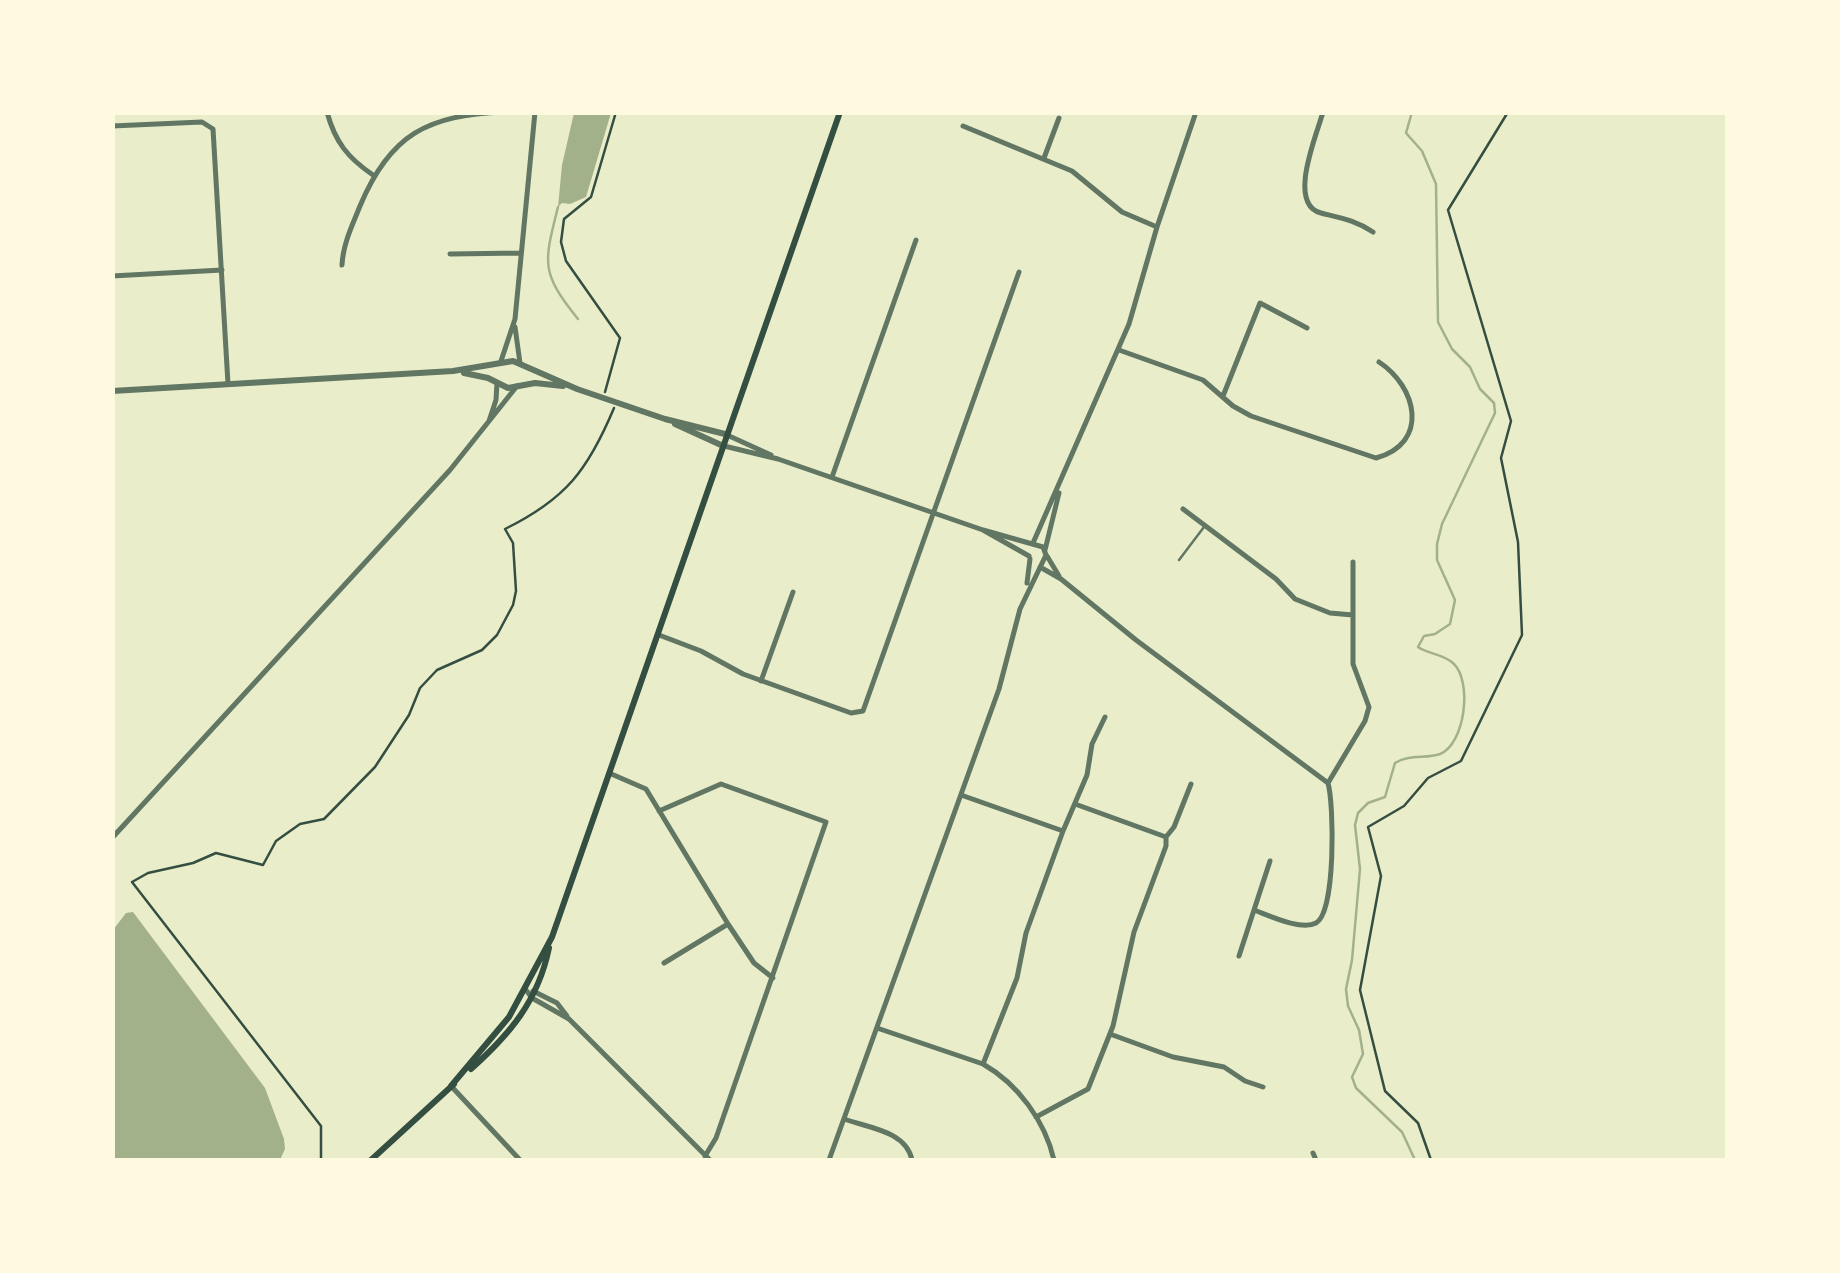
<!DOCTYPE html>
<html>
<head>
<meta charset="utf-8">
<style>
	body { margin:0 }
	#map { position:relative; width:1840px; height:1273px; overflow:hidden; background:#e9edc9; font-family:Figtree,sans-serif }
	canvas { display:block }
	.frame { position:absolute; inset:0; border:115px solid #fefae0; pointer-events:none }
</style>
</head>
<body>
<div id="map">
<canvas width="1840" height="1273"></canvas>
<div class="frame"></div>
</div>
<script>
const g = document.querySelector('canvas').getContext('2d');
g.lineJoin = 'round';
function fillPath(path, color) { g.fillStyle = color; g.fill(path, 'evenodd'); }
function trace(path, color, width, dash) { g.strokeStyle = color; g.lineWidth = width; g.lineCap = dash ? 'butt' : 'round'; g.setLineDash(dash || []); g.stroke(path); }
fillPath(new Path2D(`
	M574,113H611L586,197L570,204L562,203L558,207L562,165Z
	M133,912L265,1088L284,1139L285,1149L280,1160H113V930L126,913Z`), '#a3b18a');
trace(new Path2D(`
	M1412,112L1406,133L1422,151L1436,184L1438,322L1452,349L1470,367L1480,389L1494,403L1495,413L1442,524L1437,544V560L1455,600L1450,624L1435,634L1424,636L1418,647C1428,654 1443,654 1453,663C1473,681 1465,744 1440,754C1425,759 1410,754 1395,763L1385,797L1368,803L1358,813L1355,825L1360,869L1352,960L1346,989L1348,1006L1359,1030L1363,1054L1352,1077L1356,1088L1402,1132L1415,1160
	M558,207C544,263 540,272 578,319`), '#a3b18a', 2.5);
trace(new Path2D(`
	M605,392L620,338L566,261L561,242L564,219L591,197L616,112
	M321,1160V1126L132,882L148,873L193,863L216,853L263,865L276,841L300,824L324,819L375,767L409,715L420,688L437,670L482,650L497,635L513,605L516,591L513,543L505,529C566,499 588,470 614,408
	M1431,1160L1418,1123L1385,1091L1360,990L1381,876L1368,827L1404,806L1428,778L1461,761L1522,635L1518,542L1501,458L1511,421L1448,210L1508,112`), '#344e41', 2.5);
trace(new Path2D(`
	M1179,560L1204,527`), '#617663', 2.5);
trace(new Path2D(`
	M327,112C335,142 348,158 373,175
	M1323,112C1316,137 1287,204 1321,213C1341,218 1355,220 1373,232
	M112,126L202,122L213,129L228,384
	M963,126L1072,171L1122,212L1157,227
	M1044,158L1059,118
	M450,254L521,253
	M342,265C343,244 352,226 360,206C390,134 428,115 504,112
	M112,276L222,270
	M515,327L520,363
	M1119,350L1203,380L1233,406L1251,416L1376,458C1430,443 1417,387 1379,362
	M501,361L515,319L535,112
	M1223,396L1260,303L1307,328
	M489,421L496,400L497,383
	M727,435L771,455
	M724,446L778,459L983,530L1029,556
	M832,477L916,240
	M1183,509L1276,579L1295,599L1330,613L1353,615
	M1033,543L1129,324L1157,227L1196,112
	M1045,550L1059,493
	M1047,556L1059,576
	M1040,567L1061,579L1136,640L1328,783
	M1027,583L1030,559
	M659,635L701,651L743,674L851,713L863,711L1019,272
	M761,681L793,592
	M609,773L646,789L728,924L754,963L773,978
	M1328,783L1365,721L1369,707L1353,664V562
	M961,795L1063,831L1026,933L1017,978L983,1064
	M1075,804L1166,837L1174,827L1191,784
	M659,811L721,784L826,822L716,1138L705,1156
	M1063,831L1087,775L1092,744L1105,717
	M112,838L450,470L517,386
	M1270,861L1254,910C1268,915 1301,931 1316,923C1336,912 1334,804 1328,783
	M1239,956L1254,910
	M664,963L728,924
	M526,990L532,998L569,1019L710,1160
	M533,991L557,1003L567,1016
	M877,1028L983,1064C1018,1084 1045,1121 1054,1160
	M1110,1034L1173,1057L1224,1067L1245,1081L1263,1087
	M451,1086L520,1160
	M1036,1117L1088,1089L1113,1026L1134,932L1166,846V837
	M844,1119C869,1128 906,1131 912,1160
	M1313,1153L1316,1160
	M829,1160L999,689L1020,609L1046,555L1043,547L983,530`), '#617663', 5);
trace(new Path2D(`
	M464,373L488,378L508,388L535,383L563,386
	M112,391L453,371L513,361L577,389L665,419L725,434
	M675,424L721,445`), '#617663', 6);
trace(new Path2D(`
	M471,1069C510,1034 538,1001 549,948
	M451,1086L509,1017L552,937L840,112
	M371,1160L454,1084`), '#344e41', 6);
</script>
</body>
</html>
